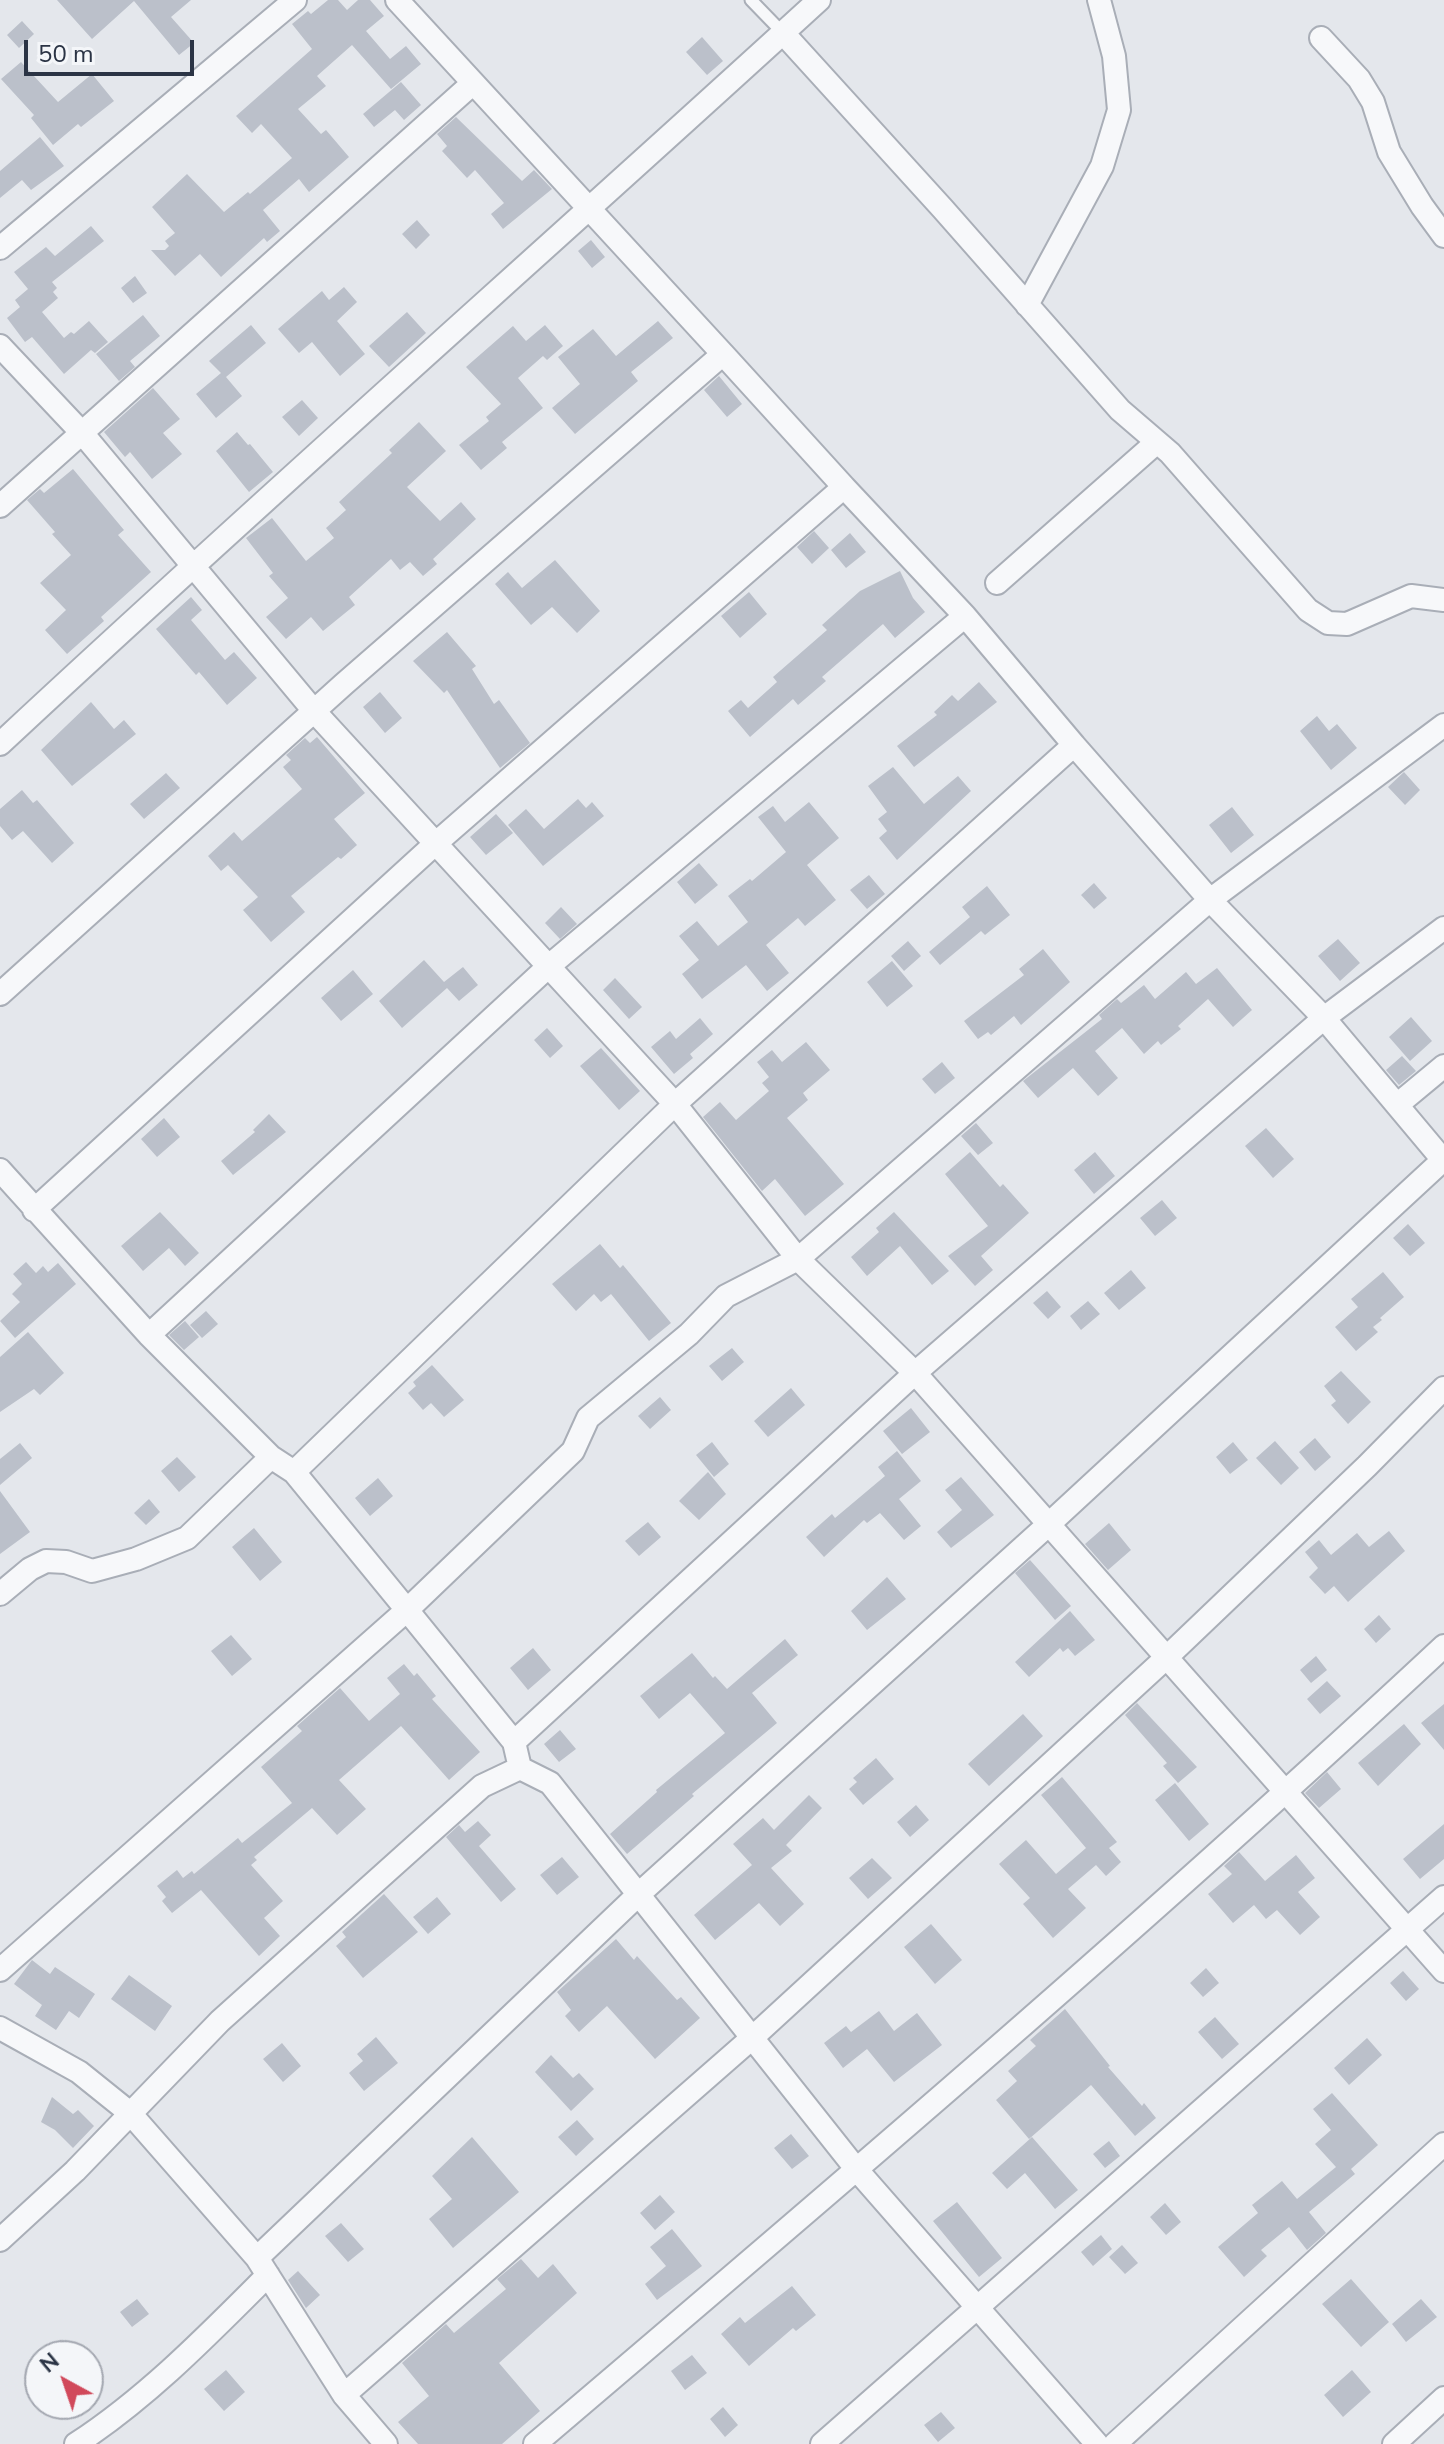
<!DOCTYPE html>
<html>
<head>
<meta charset="utf-8">
<style>
	body { margin:0 }
	#map { position:relative; width:1444px; height:2444px; overflow:hidden; background:#e4e7ec; font-family:"Nunito Sans",sans-serif }
	canvas { display:block }
	.north { position:absolute; left:24px; top:2340px; width:80px; height:80px; box-sizing:border-box; background:#f4f6f9; border:2px solid #a4a8b1; border-radius:50%; rotate:320deg; font-size:22px; font-weight:700; line-height:32px; text-align:center; color:#2b3445 }
	.north::after { content:''; display:block; margin:auto; width:28px; height:36px; background:#d1495b; clip-path:polygon(50% 0,100% 100%,50% 72%,0 100%) }
	.scale { position:absolute; left:24px; top:40px; width:170px; height:36px; box-sizing:border-box; border:4px solid #2b3445; border-top:0; padding-left:10px; font-size:24px; line-height:28px; white-space:nowrap; color:#2b3445; -webkit-text-stroke:6px #f4f6f9; paint-order:stroke }
</style>
</head>
<body>
<div id="map">
<canvas width="1444" height="2444"></canvas>
<div class="north">N</div>
<div class="scale">50 m</div>
</div>
<script>
const g = document.querySelector('canvas').getContext('2d');
g.lineJoin = 'round';
function fillPath(path, color) { g.fillStyle = color; g.fill(path, 'evenodd'); }
function trace(path, color, width, dash) { g.strokeStyle = color; g.lineWidth = width; g.lineCap = dash ? 'butt' : 'round'; g.setLineDash(dash || []); g.stroke(path); }
fillPath(new Path2D(`
	M57,0H191L171,17L194,43L179,55L134,1L92,39Z
	M328,0H338L347,10L358,0H370L384,16L366,31L390,59L406,46L421,64L391,89L352,45L317,76L326,86L298,109L321,134L326,130L349,157L309,192L299,179L263,210L280,231L267,242L264,238L221,277L200,254L175,276L151,250H165L169,246L165,241L175,233L152,207L187,174L224,212L248,192L250,194L292,158L261,124L252,133L236,116L312,49L292,24L308,11L311,14Z
	M22,21L34,34L19,48L7,35Z
	M702,37L723,61L707,75L686,52Z
	M21,62L58,102L92,74L114,101L81,127L78,124L53,145L31,118L34,115L1,79Z
	M401,82L421,105L404,120L395,110L374,127L363,114Z
	M456,117L522,181L534,170L552,189L503,229L491,214L504,203L475,170L467,178L442,151L447,146L437,134Z
	M40,137L64,166L31,190L22,180L0,198V171Z
	M417,220L430,235L416,249L402,234Z
	M91,226L104,241L52,282L57,288L53,292L58,298L42,312L64,338L71,332L74,334L89,321L108,342L95,353L91,350L64,374L32,337L25,342L7,318L20,307L15,300L28,289L14,272L46,247L55,256Z
	M591,240L605,257L592,268L578,251Z
	M135,276L147,293L133,303L121,288Z
	M344,287L357,302L337,321L365,354L340,376L312,342L299,353L278,329L322,291L329,300Z
	M407,312L426,333L389,367L369,346Z
	M143,315L160,336L130,361L135,367L119,381L96,354Z
	M658,321L673,338L631,372L638,381L575,434L552,408L580,384L558,357L593,329L616,356Z
	M251,325L266,343L226,377L242,396L216,418L196,394L221,373L209,361Z
	M545,325L563,346L547,360L543,356L518,378L543,408L502,442L507,448L481,470L459,445L489,421L486,417L501,404L466,367L513,326L526,341Z
	M719,376L742,404L727,417L704,390Z
	M153,388L180,419L163,433L182,454L152,479L130,452L125,457L104,432Z
	M302,400L318,418L299,436L282,417Z
	M419,422L446,451L407,487L440,521L461,502L476,519L433,559L437,564L423,576L410,562L400,570L391,559L349,597L355,605L323,631L311,617L286,639L266,617L288,598L269,576L273,573L246,538L272,518L306,561L334,538L326,528L346,510L339,502L392,453L389,450Z
	M237,432L248,445L250,444L273,472L249,492L216,451Z
	M73,469L124,530L118,535L151,572L101,617L104,621L67,654L45,630L66,610L40,583L71,555L52,534L55,532L27,500L40,489L44,493Z
	M814,531L829,548L812,564L797,547Z
	M850,533L866,552L846,568L831,550Z
	M555,560L600,611L577,633L552,607L531,625L495,584L508,572L522,588Z
	M900,571L913,598L925,612L895,638L883,624L822,677L826,681L798,705L793,699L750,737L728,711L741,700L748,708L777,682L773,677L827,630L822,625L860,591Z
	M749,592L767,614L740,638L721,616Z
	M191,597L202,610L191,620L225,660L234,652L257,678L227,705L199,672L196,675L156,629Z
	M447,632L476,666L472,669L494,704L499,700L530,743L500,768L447,690L444,693L413,661Z
	M979,682L997,702L914,767L897,746L937,715L934,712L952,695L958,701Z
	M380,692L402,718L385,733L363,707Z
	M91,702L114,729L124,720L136,734L72,786L41,750Z
	M1317,716L1329,731L1337,724L1357,748L1331,770L1300,731Z
	M317,737L365,793L334,819L357,845L341,859L338,857L291,896L305,912L271,942L243,910L258,897L228,865L221,871L208,856L234,832L242,841L302,789L283,767L291,760L286,755L305,738L310,743Z
	M893,767L924,804L958,776L971,791L897,860L879,838L887,831L878,819L887,812L868,786Z
	M1404,772L1420,790L1405,805L1388,787Z
	M166,773L180,788L144,819L130,804Z
	M22,790L33,803L37,800L74,843L52,863L23,831L12,840L0,826V809Z
	M578,799L586,808L592,802L604,816L543,866L508,825L526,809L544,829Z
	M809,802L839,838L807,865L836,900L805,926L798,918L766,945L789,973L767,991L746,965L702,999L682,974L699,960L679,936L697,921L718,946L748,922L728,896L750,879L752,881L786,852L758,817L773,806L785,822Z
	M1232,807L1254,835L1231,853L1209,825Z
	M496,814L513,833L486,855L470,837Z
	M699,863L718,885L695,904L677,882Z
	M869,875L885,894L867,909L850,890Z
	M1094,883L1107,898L1094,909L1081,895Z
	M987,886L1010,915L985,935L981,931L940,965L929,952L970,917L962,907Z
	M561,907L577,924L560,939L545,923Z
	M1338,939L1360,963L1340,981L1318,956Z
	M908,941L921,956L904,971L891,956Z
	M1043,949L1070,982L1021,1025L1014,1016L991,1035L988,1032L978,1039L964,1021L1024,975L1019,969Z
	M424,960L444,982L463,967L478,985L459,1001L447,988L402,1028L379,1001Z
	M892,961L913,986L887,1007L867,982Z
	M1217,968L1252,1010L1233,1027L1208,999L1178,1026L1181,1029L1161,1045L1158,1041L1144,1054L1122,1028L1095,1051L1118,1078L1098,1096L1073,1068L1038,1098L1023,1081L1102,1019L1099,1015L1117,999L1121,1003L1144,985L1155,999L1186,972L1196,984Z
	M353,970L373,994L341,1021L321,998Z
	M615,978L642,1007L629,1019L603,990Z
	M1411,1017L1432,1041L1410,1061L1389,1037Z
	M700,1018L713,1034L690,1054L693,1058L674,1074L651,1047L670,1031L676,1039Z
	M547,1028L563,1046L550,1058L534,1040Z
	M806,1042L830,1070L803,1093L808,1100L787,1118L844,1184L805,1216L775,1179L762,1191L703,1117L720,1102L736,1120L769,1091L762,1083L769,1077L757,1062L772,1050L782,1062Z
	M601,1048L640,1091L619,1110L580,1066Z
	M1402,1056L1416,1071L1399,1085L1386,1070Z
	M942,1062L955,1078L935,1094L922,1079Z
	M269,1114L286,1132L233,1175L221,1161L255,1132L253,1130Z
	M164,1118L180,1137L157,1157L141,1139Z
	M976,1123L993,1143L978,1155L961,1136Z
	M1266,1128L1294,1159L1273,1178L1245,1146Z
	M970,1152L1000,1187L1003,1184L1029,1213L981,1256L993,1270L975,1286L948,1256L988,1226L945,1174Z
	M1095,1152L1115,1176L1094,1194L1074,1170Z
	M1162,1200L1177,1218L1155,1236L1140,1218Z
	M160,1212L199,1253L185,1266L169,1248L143,1271L121,1246Z
	M894,1212L949,1271L932,1285L900,1246L867,1276L851,1257L879,1232L876,1228Z
	M1408,1224L1425,1243L1410,1256L1393,1238Z
	M600,1244L620,1268L623,1265L671,1323L649,1341L611,1294L601,1302L594,1294L576,1311L552,1284Z
	M26,1262L36,1273L43,1266L48,1272L58,1263L76,1284L15,1338L0,1321L20,1302L12,1294L22,1284L13,1274Z
	M1131,1270L1146,1288L1119,1310L1104,1293Z
	M1383,1272L1404,1297L1380,1318L1382,1320L1373,1327L1378,1332L1356,1351L1335,1327L1358,1307L1351,1299Z
	M1047,1291L1061,1307L1048,1319L1033,1303Z
	M1088,1301L1100,1314L1081,1330L1070,1316Z
	M206,1311L218,1324L202,1338L190,1325Z
	M185,1321L199,1337L184,1350L169,1335Z
	M28,1332L64,1373L40,1395L34,1389L0,1412V1357Z
	M732,1348L744,1362L722,1381L709,1366Z
	M432,1365L464,1400L444,1417L431,1403L423,1410L408,1393L416,1386L413,1382Z
	M1341,1371L1371,1402L1348,1424L1331,1405L1336,1401L1324,1386Z
	M791,1388L805,1405L768,1437L754,1421Z
	M660,1397L671,1410L650,1429L638,1416Z
	M911,1408L930,1432L902,1454L883,1431Z
	M1315,1438L1331,1457L1315,1471L1299,1452Z
	M1275,1441L1299,1468L1281,1485L1256,1458Z
	M712,1442L729,1464L714,1477L696,1455Z
	M1233,1442L1248,1460L1230,1474L1216,1457Z
	M20,1443L32,1458L0,1485V1459Z
	M897,1451L921,1481L899,1499L921,1526L904,1540L880,1513L867,1523L864,1520L824,1557L806,1537L832,1514L835,1518L885,1476L878,1467Z
	M177,1457L196,1477L179,1492L161,1471Z
	M708,1472L726,1494L699,1520L679,1501Z
	M961,1477L994,1515L951,1548L937,1532L962,1510L945,1490Z
	M378,1478L393,1496L370,1516L355,1498Z
	M0,1491L30,1532L0,1554Z
	M149,1499L160,1512L146,1525L134,1513Z
	M648,1522L661,1537L639,1556L625,1541Z
	M1109,1523L1131,1550L1108,1570L1085,1544Z
	M254,1528L282,1562L260,1581L232,1547Z
	M1389,1531L1405,1551L1348,1602L1334,1586L1325,1594L1309,1577L1318,1568L1305,1552L1319,1540L1331,1555L1357,1533L1369,1547Z
	M1030,1560L1071,1606L1055,1620L1015,1573Z
	M887,1577L906,1599L867,1630L851,1611Z
	M1070,1611L1095,1640L1075,1656L1068,1648L1063,1652L1060,1648L1029,1677L1015,1662Z
	M1379,1615L1391,1629L1376,1643L1364,1629Z
	M231,1635L252,1659L232,1676L211,1651Z
	M785,1639L798,1655L752,1693L777,1723L692,1794L694,1796L627,1854L610,1834L657,1792L656,1790L725,1733L690,1693L659,1719L640,1696L692,1653L713,1678L715,1676L727,1689Z
	M533,1648L551,1670L528,1690L510,1668Z
	M1316,1656L1327,1670L1311,1683L1300,1670Z
	M404,1664L414,1676L417,1673L436,1696L432,1699L480,1752L449,1780L401,1726L339,1780L366,1809L337,1835L312,1808L254,1857L257,1860L251,1865L283,1901L264,1918L280,1936L259,1956L201,1890L172,1913L162,1901L166,1897L157,1886L177,1870L183,1878L192,1871L194,1874L238,1838L242,1843L292,1803L261,1767L302,1731L297,1726L340,1688L369,1721L400,1694L387,1678Z
	M1327,1681L1341,1696L1320,1714L1307,1699Z
	M1137,1703L1197,1767L1178,1783L1163,1766L1167,1763L1125,1715Z
	M1444,1704V1750L1421,1723Z
	M1023,1714L1043,1736L989,1786L968,1764Z
	M1404,1724L1421,1744L1378,1786L1358,1763Z
	M560,1730L576,1749L559,1762L544,1744Z
	M876,1758L894,1779L863,1805L849,1789L857,1782L853,1778Z
	M1327,1772L1341,1789L1319,1808L1305,1793Z
	M1062,1777L1117,1842L1109,1848L1121,1862L1106,1876L1096,1865L1068,1889L1086,1908L1053,1938L1023,1904L1030,1898L999,1864L1026,1840L1056,1874L1086,1848L1041,1795Z
	M1175,1783L1209,1824L1189,1841L1155,1800Z
	M809,1795L822,1808L786,1845L792,1851L771,1868L804,1904L780,1926L759,1903L715,1940L694,1915L752,1865L733,1844L763,1818L774,1830Z
	M916,1805L929,1820L910,1837L897,1822Z
	M478,1821L491,1835L479,1846L516,1889L501,1902L446,1837L459,1825L465,1832Z
	M1444,1824V1859L1420,1879L1403,1859Z
	M1239,1852L1265,1881L1296,1855L1315,1878L1298,1892L1320,1917L1300,1935L1277,1910L1266,1919L1254,1905L1233,1923L1208,1894L1232,1874L1224,1866Z
	M562,1857L579,1877L557,1895L540,1875Z
	M872,1858L892,1878L868,1899L849,1878Z
	M384,1894L418,1932L363,1978L336,1946L346,1937L342,1932Z
	M437,1897L451,1914L428,1934L413,1917Z
	M931,1924L962,1960L935,1984L904,1947Z
	M616,1939L634,1960L637,1956L677,2000L681,1997L700,2018L655,2059L607,2006L579,2032L565,2016L571,2010L557,1992Z
	M32,1960L50,1974L55,1967L95,1994L79,2018L69,2011L56,2030L35,2016L42,2005L14,1984Z
	M1206,1968L1219,1983L1203,1997L1190,1983Z
	M1403,1971L1419,1989L1406,2001L1390,1983Z
	M129,1975L172,2006L155,2031L111,1999Z
	M1065,2009L1110,2066L1108,2067L1142,2106L1144,2103L1156,2118L1135,2136L1091,2085L1029,2139L996,2100L1017,2081L1008,2071L1036,2046L1030,2040Z
	M879,2011L894,2031L917,2013L942,2045L894,2082L867,2049L843,2068L824,2043L846,2026L851,2032Z
	M1215,2017L1239,2044L1222,2059L1198,2032Z
	M376,2037L398,2063L364,2091L349,2073L363,2061L357,2054Z
	M1367,2038L1382,2055L1349,2085L1334,2068Z
	M282,2043L301,2066L283,2082L263,2059Z
	M551,2055L573,2078L579,2073L594,2089L571,2111L535,2072Z
	M1332,2093L1378,2145L1351,2169L1355,2174L1309,2212L1326,2233L1307,2250L1289,2227L1261,2250L1267,2256L1244,2277L1218,2247L1258,2213L1252,2205L1282,2181L1297,2199L1336,2167L1315,2144L1331,2130L1313,2109Z
	M52,2097L73,2114L78,2110L94,2126L73,2148L55,2130L41,2122Z
	M577,2120L594,2139L576,2156L558,2137Z
	M791,2134L809,2156L792,2169L774,2148Z
	M472,2137L519,2192L453,2248L429,2219L452,2199L432,2176Z
	M1032,2137L1078,2190L1055,2209L1025,2173L1007,2189L992,2173Z
	M1109,2141L1120,2156L1105,2168L1093,2154Z
	M660,2195L675,2212L655,2230L640,2213Z
	M957,2202L1002,2258L979,2277L933,2221Z
	M1165,2203L1181,2222L1166,2235L1150,2217Z
	M341,2223L364,2249L348,2262L325,2236Z
	M672,2229L702,2266L657,2300L645,2284L666,2266L650,2247Z
	M1101,2235L1112,2249L1093,2266L1081,2252Z
	M1122,2245L1138,2263L1125,2274L1109,2257Z
	M521,2259L538,2278L553,2264L577,2293L499,2363L540,2411L502,2444H418L398,2422L429,2396L402,2363L446,2324L454,2333L506,2289L497,2279Z
	M298,2271L320,2295L306,2308L288,2280Z
	M1351,2279L1389,2322L1361,2347L1322,2304Z
	M792,2286L816,2315L796,2331L793,2328L749,2366L721,2334L740,2317L745,2323Z
	M137,2299L149,2314L132,2327L120,2312Z
	M1421,2299L1437,2317L1406,2342L1392,2324Z
	M692,2355L707,2373L685,2390L671,2371Z
	M226,2370L245,2392L224,2411L204,2389Z
	M1352,2370L1371,2392L1343,2417L1324,2395Z
	M723,2407L738,2425L725,2437L710,2419Z
	M941,2412L955,2428L938,2442L924,2425Z`), '#bbc0ca');
const service = new Path2D(`
	M751,0L783,33`);
const minor = new Path2D(`
	M783,33L943,209L1120,410L1170,453L1308,610L1328,623L1347,624L1411,596L1444,600
	M1321,38L1359,79L1373,102L1389,152L1422,206L1444,236
	M0,248L295,0
	M1027,305L1102,166L1119,110L1114,56L1099,0
	M0,346L83,434L314,711L675,1104L798,1259L915,1373L1444,1971
	M0,506L472,84
	M997,583L1157,442
	M0,744C270,492 547,249 819,0
	M0,994L344,684L723,354L397,0
	M1397,1105L1444,1066
	M0,1170L149,1335L271,1457L294,1472
	M34,1210L435,844L844,487L723,354
	M149,1335L549,966L965,616L844,487
	M0,1594L30,1569L46,1561L66,1562L92,1571L136,1559L187,1538L271,1457
	M514,1742L407,1610L573,1451L588,1418L689,1334L726,1296L798,1259L1210,900L1074,745
	M520,1768L514,1742L915,1373L1324,1018L1210,900L1444,725
	M0,1970L407,1610L294,1472L675,1104L1074,745L965,616
	M0,2028L79,2072L130,2113L257,2258L344,2395L386,2444
	M0,2240L75,2171L220,2021L482,1786L520,1768L550,1783L857,2170L1097,2444
	M257,2258L640,1893L1049,1524L1443,1160L1324,1018L1444,928
	M344,2395L752,2038L1167,1657L1367,1466L1444,1388
	M76,2444C148,2397 208,2335 268,2275
	M535,2444C842,2183 1149,1921 1444,1646
	M822,2444L1444,1897
	M1115,2444L1444,2144
	M1394,2444L1444,2398`);
trace(service, '#a9aeb7', 15);
trace(minor, '#a9aeb7', 26);
trace(service, '#f7f8fa', 11);
trace(minor, '#f7f8fa', 22);
</script>
</body>
</html>
